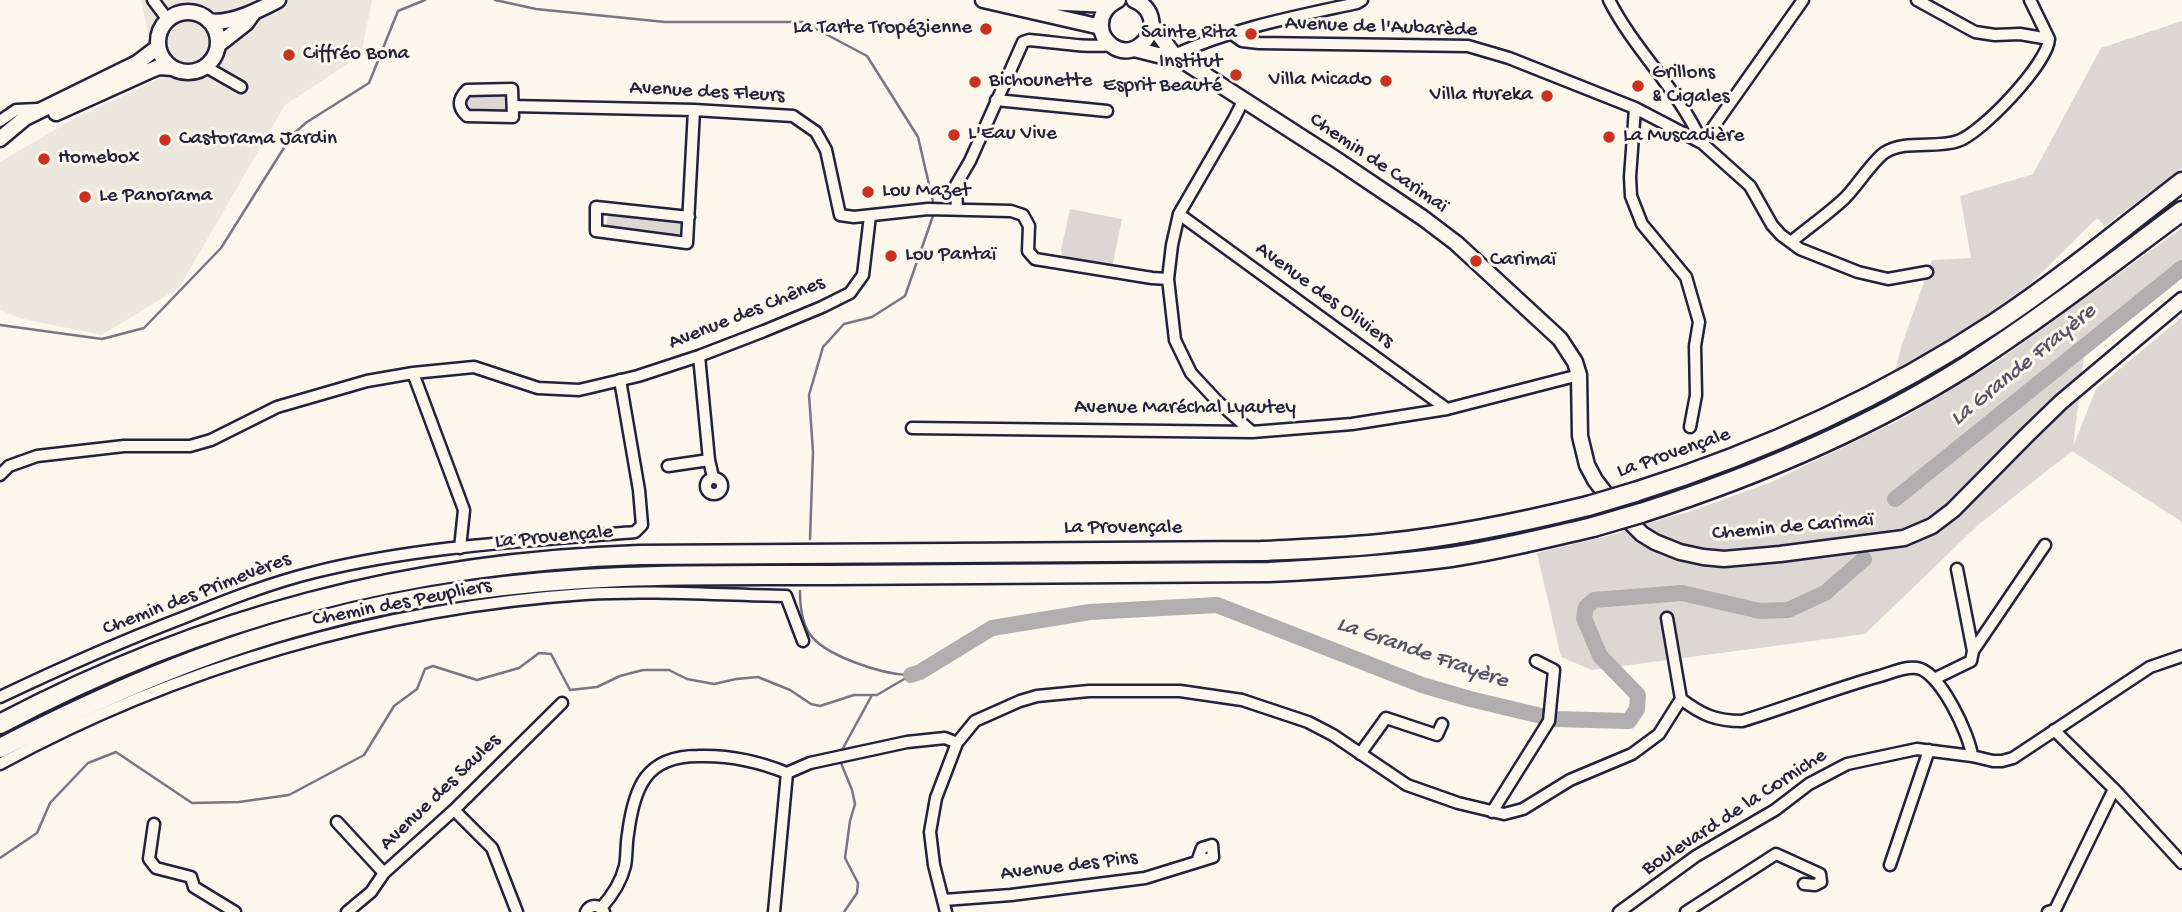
<!DOCTYPE html>
<html>
<head>
<meta charset="utf-8">
<style>
	body { margin:0 }
	canvas { display:block; background:#fbf7ec }
</style>
</head>
<body>
<canvas width="2182" height="912"></canvas>
<script>
const g = document.querySelector('canvas').getContext('2d');
g.lineJoin = 'round';
function fillPath(path, color) { g.fillStyle = color; g.fill(path, 'evenodd'); }
function trace(path, color, width, dash) { g.strokeStyle = color; g.lineWidth = width; g.lineCap = dash ? 'butt' : 'round'; g.setLineDash(dash || []); g.stroke(path); }
function write(font, color, halo, rows, align = 'center') {
  g.font = font + ' "Gochi Hand",sans-serif'; g.lineWidth = 6; g.setLineDash([]); g.textBaseline = 'middle'; g.strokeStyle = halo; g.fillStyle = color; for (const [text, x, y, turn = 0] of rows) {
    g.save(); g.translate(x, y); g.rotate((+turn || 0) * Math.PI / 180); g.textAlign = isNaN(turn) ? turn : align; if (halo) g.strokeText(text, 0, 0); g.fillText(text, 0, 0); g.restore();
  }
}
fillPath(new Path2D(`
	M141,0H372L361,55L285,105L179,288L102,335L23,319L0,310V162L68,122L158,79Z`), '#ebe7df');
fillPath(new Path2D(`
	M2182,21V168L2105,226L2097,218L2029,285L1964,330L1895,371L1901,347L1932,260L1971,258L1960,196L2033,174L2101,48Z
	M473,92L509,93L508,114L468,112L463,101L467,95Z
	M1070,209L1122,219L1112,268L1063,258L1061,250Z
	M608,213L685,221L684,236L606,227Z
	M2182,228V262L2086,340L2073,447L2096,389L2182,317V522L2072,451L1977,526L1865,634L1592,670L1561,657L1537,553L1616,534L1668,517L1689,512L1769,483L1900,420L2001,359Z`), '#dbd8d3');
trace(new Path2D(`
	M495,0L536,9L665,22H803L867,56L918,137L934,206
	M0,325L102,339L144,328L221,248L292,135L307,122L369,83L398,11L425,0
	M810,539L813,452L809,395L823,347L844,324L872,317L905,296L934,213
	M800,591C800,604 802,622 809,633C824,656 882,674 908,675
	M842,750L872,695
	M841,763L852,790L855,804L850,821L845,858L858,883L857,893L844,912
	M0,858L37,833L50,803L88,763L116,752L192,803L239,802L289,795L364,755L394,706L417,689L425,669L433,666L477,680L519,668L539,653L551,654L570,690L597,687L620,676L643,670H669L687,679L714,684L736,679L758,677L790,690L811,704L820,706L854,695H877L911,675`), '#787681', 2.5);
trace(new Path2D(`
	M1895,499L2182,268
	M911,675L920,672L992,628L1090,612L1217,605L1422,685L1470,699L1554,719L1629,721L1637,709L1638,695L1600,656L1584,618L1586,607L1594,600L1682,593L1760,611L1788,610L1825,593L1864,559`), '#b1aeb0', 16);
const street = new Path2D(`
	M153,0L168,20
	M1609,0C1635,51 1679,90 1702,143
	M1917,0L1975,32L1995,35L2020,34L2049,39
	M2030,0L2049,39
	M1232,34L1242,41L1259,43L1468,46L1509,58L1635,108L1702,143L1750,186L1772,225L1781,235L1800,249L1858,272L1888,279L1927,272
	M1174,55C1234,28 1293,17 1357,3L1362,0
	M206,67L241,87
	M512,89L513,117L467,116C457,107 458,99 467,90Z
	M996,100L1107,111
	M1243,101L1234,119L1179,214L1172,245L1168,279L1175,340L1191,373L1217,401L1252,432
	M513,106L694,110L793,116L816,132L826,150L840,215L854,217L928,209L1011,211L1023,215L1029,226L1028,251L1035,259L1152,278L1168,279
	M1635,108L1630,177L1631,196L1642,224L1686,277L1699,322L1695,346L1696,395L1690,427
	M0,121L16,110L38,109
	M1702,143L1803,0
	M957,209L956,185L970,161L1023,42L1029,40C1056,42 1083,48 1111,45
	M1179,214L1447,409
	M689,217L596,207V231L687,243L694,110
	M1791,242C1809,227 1828,214 1845,198C1857,186 1871,163 1884,153C1905,139 1936,149 1958,141C1982,133 2048,63 2049,39
	M699,356L709,460L713,477
	M413,373L464,510L460,548
	M912,428L1252,432L1352,424L1447,409L1579,375
	M668,466L709,460
	M0,475L9,466L37,456L124,446H190L211,440L277,407L367,381L413,373L474,367L538,388L579,390L638,376L699,356L764,331L822,307L850,293L863,275L870,216
	M706 486a8 8 0 1 1 16 0a8 8 0 1 1-16 0Z
	M1957,569L1973,651
	M1667,618L1681,699
	M1934,679L1971,661L1973,651L2045,545
	M0,697C61,668 122,641 185,617C227,600 270,583 315,572C420,546 528,541 635,532L642,525L639,490L620,380
	M1681,699C1702,715 1716,721 1742,721C1788,707 1833,689 1880,676C1891,673 1905,666 1917,668C1940,671 1970,736 1972,756
	M2054,730L2114,789L2182,863
	M1360,754L1386,718L1437,735L1442,724
	M0,764C176,668 384,607 585,594C652,590 719,595 786,596L803,641
	M454,810L492,848L517,912
	M1492,812L1549,721L1554,670L1536,661
	M337,822L384,873
	M154,824L149,859L156,868L191,877L194,887L235,912
	M1890,865L1929,750
	M944,900L1011,895L1145,878L1213,857L1212,845L1202,848L1197,862
	M601,908C612,896 621,882 625,866C627,856 626,844 628,834C634,787 646,756 698,756C729,755 758,761 787,773L810,763L907,742L945,738L957,743
	M347,912L371,892L384,873L454,810L562,703
	M586,912C590,904 599,904 604,912
	M774,912L787,773
	M946,912L934,865L930,832L936,798L957,743L975,721L1020,701L1037,696L1089,691H1180L1242,700L1308,722L1333,735L1407,785L1458,803L1504,814L1523,809L1570,780L1632,754L1659,734L1681,699
	M1619,912L1696,856L1775,810L1809,784L1847,764L1917,749L1972,756L1993,761H2002L2013,758L2150,667L2182,656
	M1686,912L1776,854L1820,874L1821,882L1815,885L1804,884
	M2048,912L2055,910L2114,789`);
const secondary = new Path2D(`
	M983,0L1101,27
	M1118,0C1108,5 1100,13 1101,26C1101,33 1105,40 1111,45C1140,67 1172,16 1134,0
	M1020,1L1109,5
	M158 42a30 30 0 1 1 60 0a30 30 0 1 1-60 0Z
	M209,21C230,25 259,10 278,0
	M1152,25L1174,55L1337,160L1423,218L1456,243L1560,339L1575,362L1579,375L1580,436L1587,465L1595,480L1617,509L1642,534L1655,542L1680,552L1703,557L1724,559L1780,554L1904,538L1932,526L1953,510L2027,435L2061,402L2182,300
	M218,45L246,23L254,12
	M1134,49L1158,55H1174
	M56,113L149,71L159,67L173,68
	M0,139L25,118L137,63L158,47`);
const highway = new Path2D(`
	M1635,492C1762,452 1883,397 1995,323C2060,280 2120,230 2182,182
	M1641,513C1756,476 1868,429 1970,364C2044,316 2112,263 2182,211
	M0,724C202,617 412,562 640,555L1261,551C1304,549 1346,548 1389,543C1456,536 1523,522 1588,506
	M0,748C102,696 203,651 314,622C415,594 519,581 623,577C693,574 762,575 832,575C977,574 1123,573 1269,572C1330,569 1390,565 1451,557C1499,550 1546,538 1593,527`);
trace(street, '#22223b', 15);
trace(secondary, '#22223b', 19);
trace(highway, '#22223b', 23);
trace(street, '#fbf7ec', 10);
trace(secondary, '#fbf7ec', 14);
trace(highway, '#fbf7ec', 18);
const highwayBridge = new Path2D(`
	M1588,506L1635,492
	M1593,527L1641,513`);
trace(highwayBridge, '#22223b', 23, []);
trace(highwayBridge, '#fbf7ec', 18);
for (const [x, y, r, color] of [
	[986,29,7,"#c8321e"],
	[1251,34,7,"#c8321e"],
	[289,55,7,"#c8321e"],
	[1236,75,7,"#c8321e"],
	[1386,81,7,"#c8321e"],
	[975,82,7,"#c8321e"],
	[1638,86,7,"#c8321e"],
	[1547,96,7,"#c8321e"],
	[954,135,7,"#c8321e"],
	[1609,137,7,"#c8321e"],
	[165,140,7,"#c8321e"],
	[44,159,7,"#c8321e"],
	[868,192,7,"#c8321e"],
	[85,197,7,"#c8321e"],
	[891,256,7,"#c8321e"],
	[1476,261,7,"#c8321e"]
]) { const dot = new Path2D(); dot.arc(x, y, r, 0, 2 * Math.PI); g.fillStyle = color; g.fill(dot); trace(dot, '#fbf7ec', 2.5); }
write('21px', '#22223b', '#fbf7ec', [
	["Avenue de l'Aubarède",1381,28,2],
	["Avenue des Fleurs",707,93,3],
	["Chemin de Carimaï",1378,164,34],
	["Avenue des Oliviers",1324,296,36],
	["Avenue des Chênes",747,314,-22],
	["Avenue Maréchal Lyautey",1185,409],
	["La Provençale",1674,454,-19],
	["Chemin de Carimaï",1793,528,-5],
	["La Provençale",1123,529],
	["La Provençale",554,538,-5],
	["Chemin des Primevères",197,595,-21],
	["Chemin des Peupliers",402,604,-11],
	["Avenue des Saules",441,793,-44],
	["Boulevard de la Corniche",1735,813,-33],
	["Avenue des Pins",1069,867,-7]
]);
write('21px', '#22223b', '#fbf7ec', [
	["La Tarte Tropézienne",972,29,"right"],
	["Sainte Rita",1237,34,"right"],
	["Ciffréo Bona",303,55],
	["Institut",1222,63,"right"],
	["Esprit Beauté",1222,87,"right"],
	["Grillons",1652,74],
	["& Cigales",1652,98],
	["Villa Micado",1372,81,"right"],
	["Bichounette",989,82],
	["Villa Hureka",1533,96,"right"],
	["L'Eau Vive",968,135],
	["La Muscadière",1623,137],
	["Castorama Jardin",179,140],
	["Homebox",58,159],
	["Lou Mazet",882,192],
	["Le Panorama",99,197],
	["Lou Pantaï",905,256],
	["Carimaï",1490,261]
], 'left');
write('italic 23px', '#545364', '#fbf7ec', [
	["La Grande Frayère",2024,366,-39],
	["La Grande Frayère",1422,654,19]
]);
</script>
</body>
</html>
